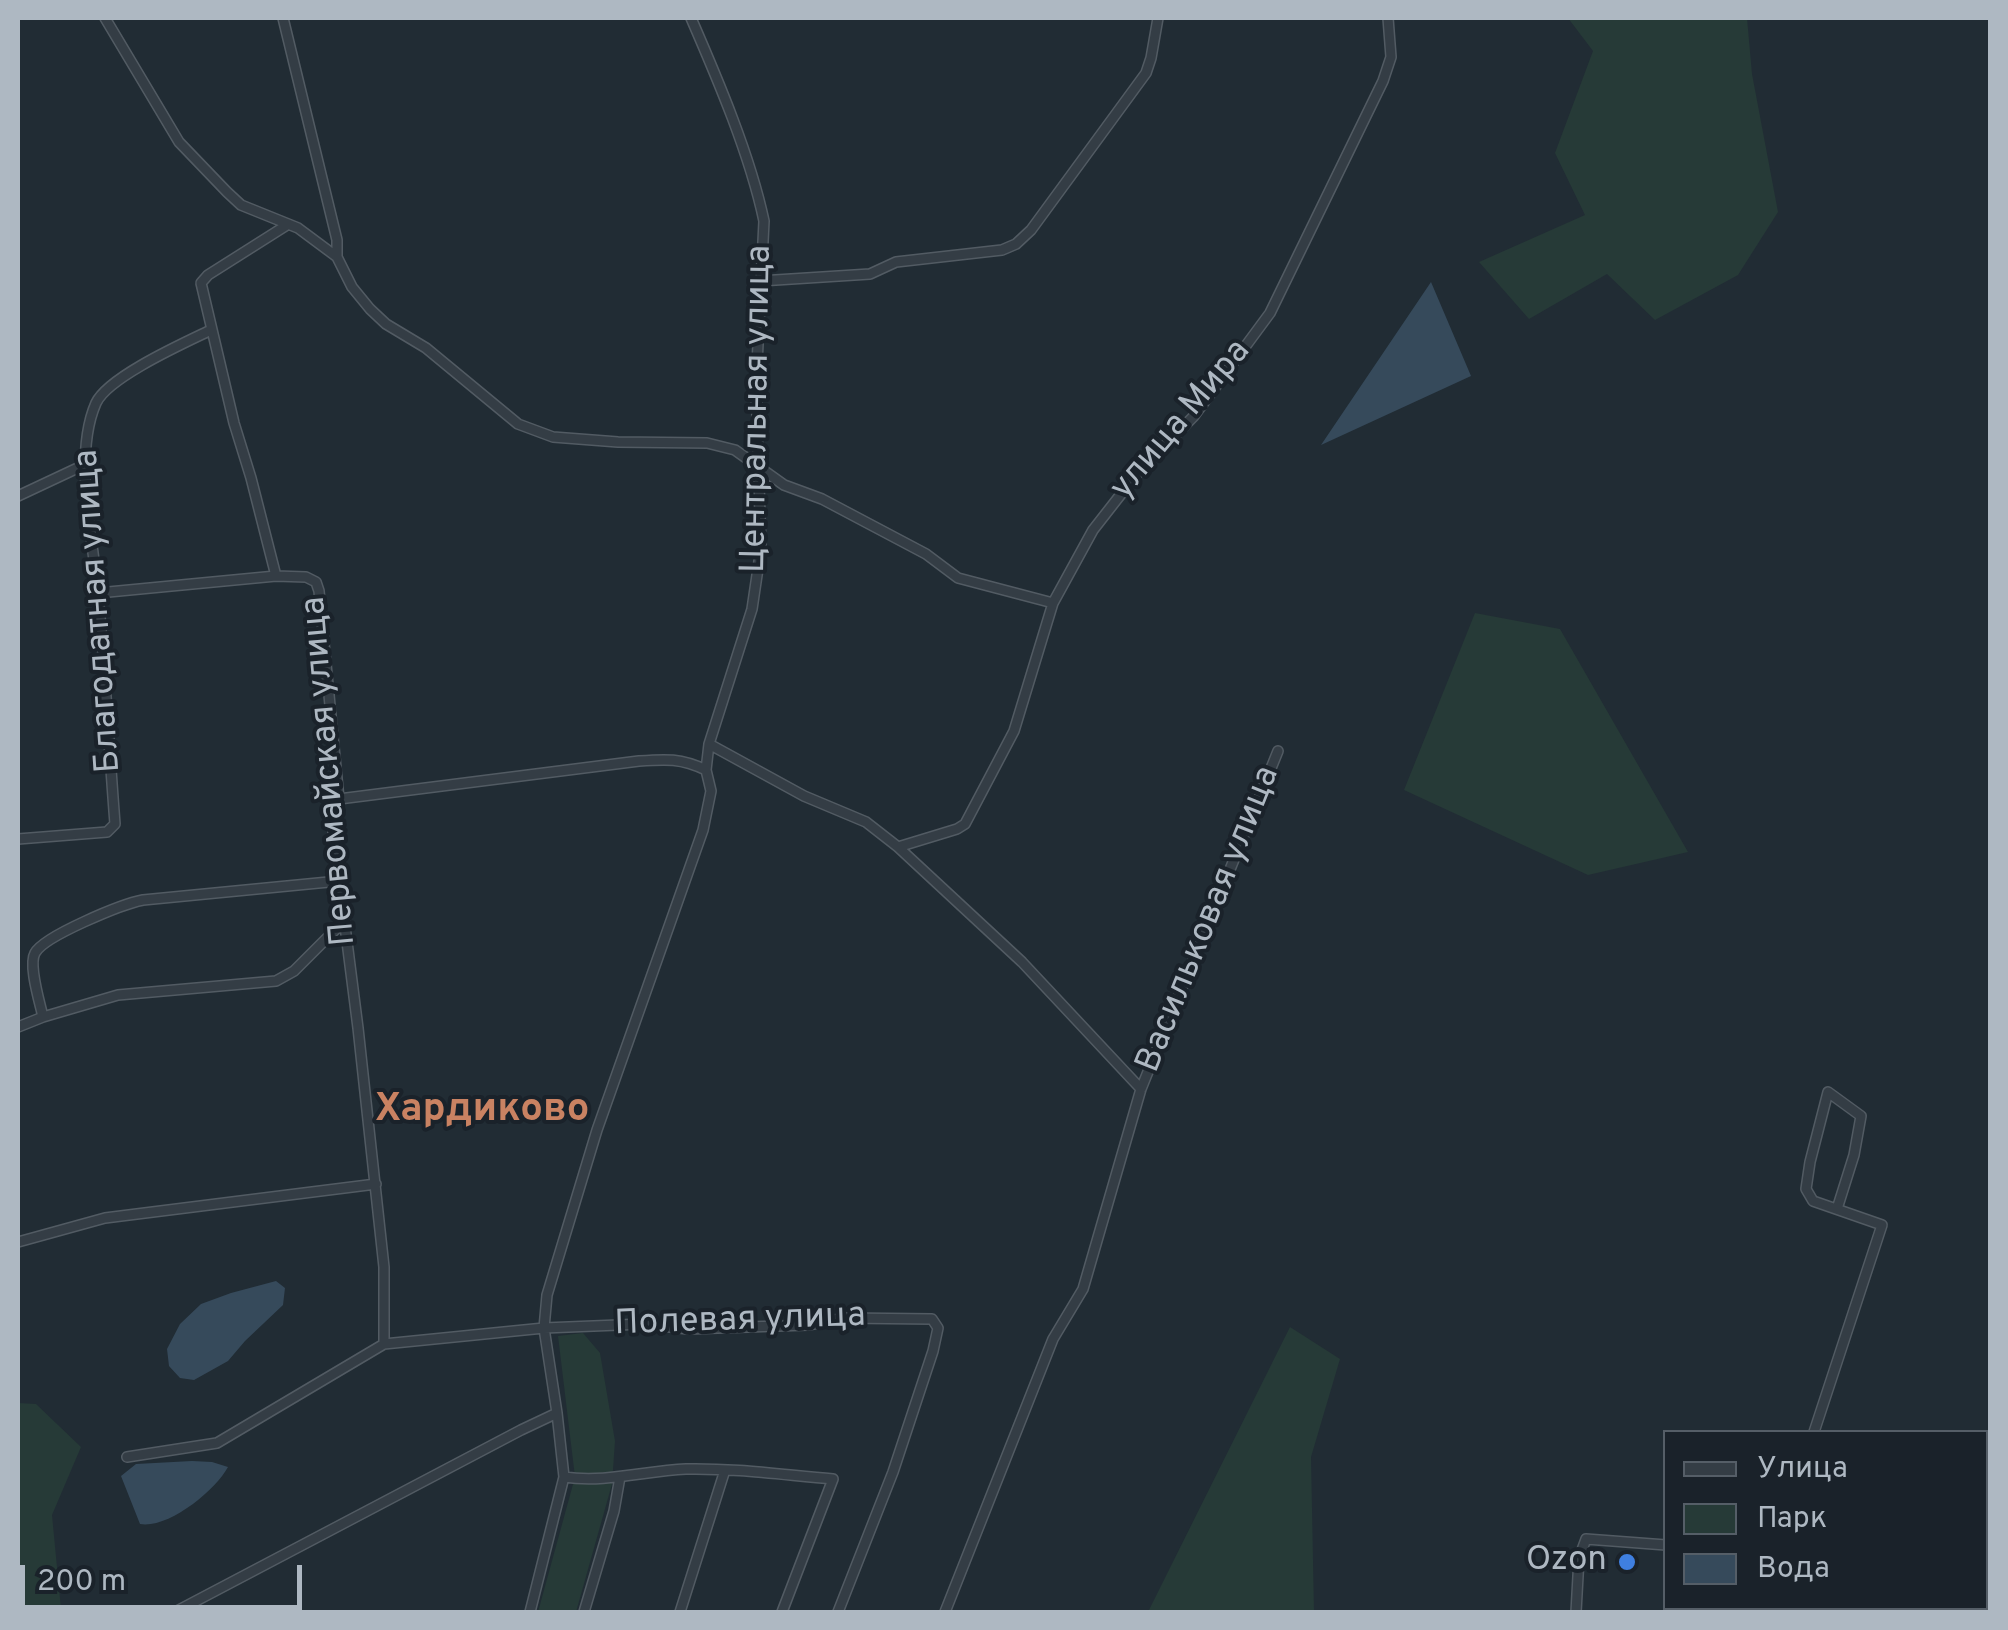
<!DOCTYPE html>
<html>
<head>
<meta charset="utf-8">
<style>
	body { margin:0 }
	#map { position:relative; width:2008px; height:1630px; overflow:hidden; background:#212c34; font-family:Overpass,sans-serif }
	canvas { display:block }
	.frame { position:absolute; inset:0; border:20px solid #aeb8c2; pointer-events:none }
	.legend { position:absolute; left:1663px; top:1430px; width:325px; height:180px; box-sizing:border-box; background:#1a222a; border:2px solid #555e67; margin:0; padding:12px 18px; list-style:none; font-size:30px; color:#aeb8c2 }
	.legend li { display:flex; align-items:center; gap:20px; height:50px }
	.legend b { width:50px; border:2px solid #555e67 }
	.scale { position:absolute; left:20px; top:1565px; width:282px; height:45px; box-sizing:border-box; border:5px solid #aeb8c2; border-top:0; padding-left:12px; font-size:30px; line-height:35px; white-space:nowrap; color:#aeb8c2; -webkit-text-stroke:8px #1a222a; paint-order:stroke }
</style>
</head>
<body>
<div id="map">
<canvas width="2008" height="1630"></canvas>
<div class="frame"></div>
<ul class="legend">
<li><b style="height:12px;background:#343d45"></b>Улица</li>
<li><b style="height:28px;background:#263a37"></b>Парк</li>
<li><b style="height:28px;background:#364a5b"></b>Вода</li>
</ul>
<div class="scale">200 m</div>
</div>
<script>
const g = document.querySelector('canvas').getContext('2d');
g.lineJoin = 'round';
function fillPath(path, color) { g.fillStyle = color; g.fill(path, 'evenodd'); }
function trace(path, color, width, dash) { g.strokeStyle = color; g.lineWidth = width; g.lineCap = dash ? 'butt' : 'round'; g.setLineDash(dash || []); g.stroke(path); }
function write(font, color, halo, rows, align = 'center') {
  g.font = font + ' Overpass,sans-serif'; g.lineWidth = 8; g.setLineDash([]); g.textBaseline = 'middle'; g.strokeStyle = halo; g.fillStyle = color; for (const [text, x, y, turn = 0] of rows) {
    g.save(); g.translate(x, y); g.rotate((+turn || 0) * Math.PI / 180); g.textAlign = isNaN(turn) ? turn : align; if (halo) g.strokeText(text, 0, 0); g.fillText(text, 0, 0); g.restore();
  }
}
fillPath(new Path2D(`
	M1568,18H1747L1752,74L1778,212L1738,275L1655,320L1607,274L1529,319L1479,262L1585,215L1555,153L1593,51Z
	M1475,613L1560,629L1688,852L1588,875L1404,790Z
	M1290,1327L1340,1359L1311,1457L1314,1612H1148Z
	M583,1333L600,1353L615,1441L612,1484L576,1612H538L575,1477L558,1336Z
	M18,1403L36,1404L81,1447L52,1515L61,1609L50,1612H18Z`), '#263a37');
fillPath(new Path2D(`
	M1431,282L1471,376L1321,445Z
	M276,1281L285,1288L283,1305L245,1341L228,1361L194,1380L180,1378L169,1366L167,1349L180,1324L201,1304L231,1293Z
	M192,1461L212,1462L228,1467C215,1491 168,1529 140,1524L121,1476L136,1464Z`), '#364a5b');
const minor = new Path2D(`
	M105,18L179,142L227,192L241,205L298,228L337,257
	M283,18L337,240V257L352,287L370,309L386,324L426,348L518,424L553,437L618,442L707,443L735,450L784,485L822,499L926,554L958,578L1053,603
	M760,281L870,274L896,262L1002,250L1016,244L1031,230L1146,73L1151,58L1158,18
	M18,496L84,465
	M276,576L251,478L234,423L201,283L208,275L287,225
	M98,593L276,576L306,577L316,582L319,591L339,799L333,832L358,1028L384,1267V1344
	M709,744L804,796L866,822L898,847L1022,962L1141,1089
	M339,799L639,761C666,759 681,758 706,770
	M18,839L107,832L115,824C109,747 105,670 98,594C93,538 73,455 96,403C108,377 184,343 211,330
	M898,847L957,829L965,824L1014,731L1053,603L1093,530L1136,475L1194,416L1270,313L1383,81L1391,57L1388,18
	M43,1017C40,1003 28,965 35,953C44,936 122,904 143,900L339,881
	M18,1027L43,1017L118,995L276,981L294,971L344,921
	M18,1242L105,1218L376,1184
	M1814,1432L1882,1225L1813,1201L1806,1189L1810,1162L1828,1092L1861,1116L1854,1155L1837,1209
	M127,1457L217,1443L384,1344L544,1328L643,1324L688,1329L808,1325L845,1318L932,1319L938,1328L933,1351L893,1472L838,1612
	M564,1477C606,1483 644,1471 686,1469C735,1468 784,1475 833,1479L782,1612
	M1986,1547L1990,1549
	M1784,1608L1796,1612
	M175,1612L521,1430L557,1413
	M530,1612L564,1477L557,1413L544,1328L547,1295L597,1130L703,830L711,791L706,770L709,744L752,609L761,548L756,385L764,221C750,155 718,80 691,18
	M584,1612L614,1511L620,1477
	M680,1612L725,1470
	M945,1612L1053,1339L1083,1289L1141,1089L1278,751
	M1576,1612L1579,1558L1586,1539L1666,1545`);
trace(minor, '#525b63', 12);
trace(minor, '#343d45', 9);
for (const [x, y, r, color] of [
	[1627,1562,10,"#3f7fe0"]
]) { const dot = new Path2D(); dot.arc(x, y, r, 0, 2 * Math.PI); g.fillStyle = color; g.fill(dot); trace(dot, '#1a222a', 4); }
write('35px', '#aeb8c2', '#1a222a', [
	["Центральная улица",759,409,-89],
	["улица Мира",1182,421,-50],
	["Благодатная улица",100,611,-94],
	["Первомайская улица",331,771,-95],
	["Васильковая улица",1210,920,-68],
	["Полевая улица",740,1322,-2]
]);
write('35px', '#aeb8c2', '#1a222a', [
	["Ozon",1607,1562]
], 'right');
write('bold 40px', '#c98262', '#1a222a', [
	["Хардиково",482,1112]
]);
</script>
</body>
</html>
